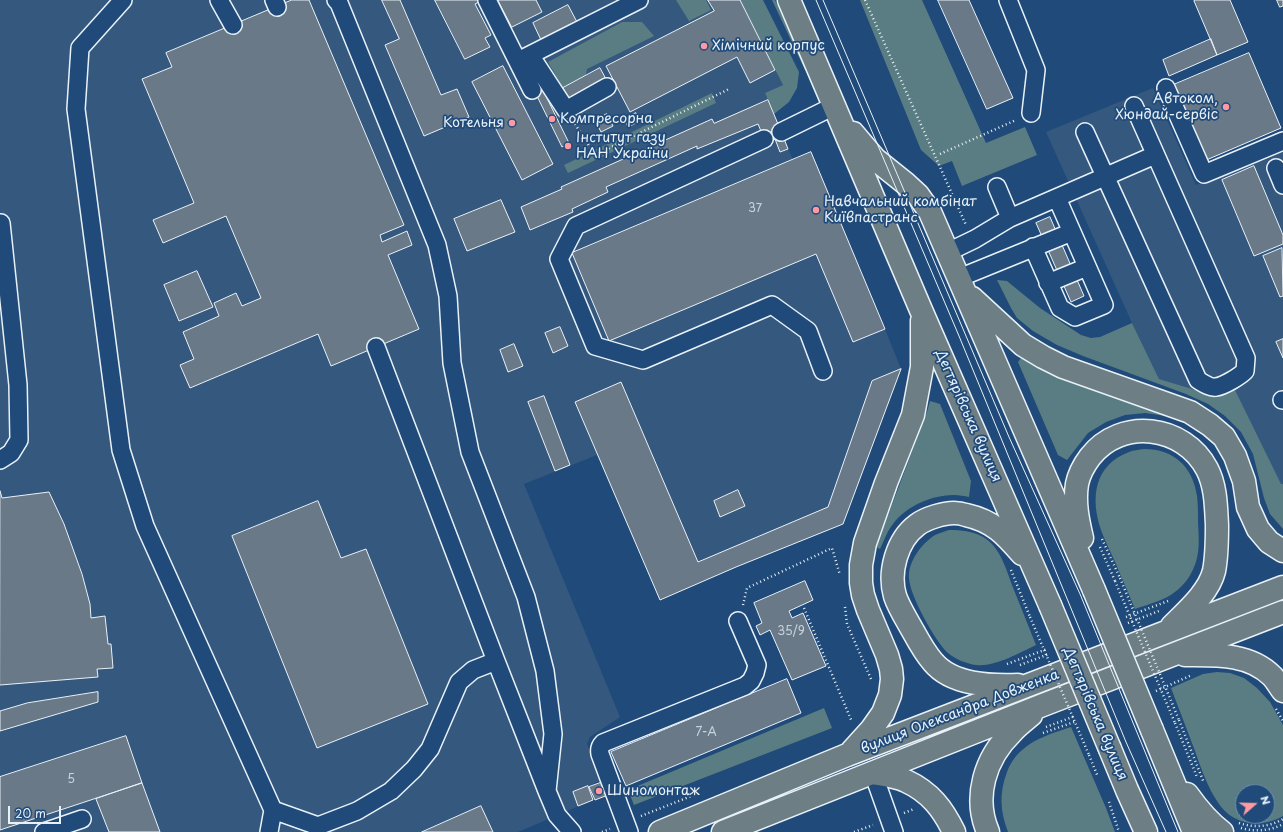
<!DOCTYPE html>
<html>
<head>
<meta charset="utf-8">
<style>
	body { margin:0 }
	#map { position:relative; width:1283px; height:832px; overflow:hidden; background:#1f4a7a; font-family:"Playpen Sans",sans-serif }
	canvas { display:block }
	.north { position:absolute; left:1235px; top:784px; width:40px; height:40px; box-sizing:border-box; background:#1f4a7a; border:1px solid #6f8dac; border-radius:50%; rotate:70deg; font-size:11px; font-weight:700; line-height:16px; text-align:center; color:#e8f1f8 }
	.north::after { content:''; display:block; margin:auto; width:14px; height:18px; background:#ff9aa2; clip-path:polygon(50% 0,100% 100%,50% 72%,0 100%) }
	.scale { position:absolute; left:8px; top:806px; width:53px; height:18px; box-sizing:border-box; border:2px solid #e8f1f8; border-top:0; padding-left:5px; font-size:12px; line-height:14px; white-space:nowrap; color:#e8f1f8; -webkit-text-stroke:3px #1f4a7a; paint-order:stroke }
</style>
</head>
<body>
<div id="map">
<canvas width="1283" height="832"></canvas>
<div class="north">N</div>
<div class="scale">20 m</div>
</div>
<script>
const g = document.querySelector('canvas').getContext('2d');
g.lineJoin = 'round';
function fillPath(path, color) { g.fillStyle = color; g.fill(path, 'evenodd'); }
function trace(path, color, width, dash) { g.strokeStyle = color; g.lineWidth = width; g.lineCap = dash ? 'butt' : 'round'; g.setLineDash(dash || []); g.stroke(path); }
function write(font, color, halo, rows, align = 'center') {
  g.font = font + ' "Playpen Sans",sans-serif'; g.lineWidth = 3.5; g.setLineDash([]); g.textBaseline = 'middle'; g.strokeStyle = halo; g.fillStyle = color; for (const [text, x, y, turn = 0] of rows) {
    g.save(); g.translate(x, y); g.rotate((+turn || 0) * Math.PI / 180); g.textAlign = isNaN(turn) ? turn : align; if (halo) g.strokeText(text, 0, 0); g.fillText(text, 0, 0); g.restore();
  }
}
fillPath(new Path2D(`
	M0,0H740L783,85L765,93L793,160L811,152L885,329L901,369L843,524L736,567L660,600L597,455L524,484L620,717L590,737L587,744L602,780L588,786L593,800L518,832H0Z
	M1153,88L1196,185L1283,148V490L1216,396L1159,379L1132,323L1046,132Z`), '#35587e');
fillPath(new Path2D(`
	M676,0H706L711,10L689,21Z
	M740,0H763L799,72L797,88L789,102L774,114L765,93L783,85Z
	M772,0H775L807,69L805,70Z
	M860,0H922L986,143L1025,127L1037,155L962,186L952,161L939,166L921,150Z
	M622,22H642L654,36L587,69L586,75L563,88L548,62Z
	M712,93L716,103L568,173L564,165Z
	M997,280L1007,281L1040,308L1081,335L1091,338L1100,337L1132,323L1159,379L1216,396L1234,388L1281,484H1283V529L1270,514L1264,498L1253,454L1241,432L1225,416L1208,404L1186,394L1083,356L1057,345L1033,331L1017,318L1011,308Z
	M1021,358L1051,375L1166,416L1145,413L1125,415L1106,422L1088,433L1067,460L1058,455L1018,362Z
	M930,401L940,404L971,481L969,497C964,496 959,495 954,495C932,495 906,506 893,524C887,531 884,541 880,549L876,547L927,412Z
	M1144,449C1174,449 1193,467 1197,496C1198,504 1198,513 1198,521C1199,542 1201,558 1189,577C1175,598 1158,601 1135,609C1129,594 1122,579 1116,564C1111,553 1105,541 1101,530C1090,498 1094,465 1129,452C1133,450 1139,450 1144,449Z
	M949,530C964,530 981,532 992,544C1002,555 1007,571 1012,585C1020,605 1028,625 1036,645C1019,653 995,667 976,665C967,664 955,659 948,653C936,643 909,594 909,578C908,562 921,544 935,535C939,533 944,532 949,530Z
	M1217,672L1230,673L1244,678L1257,688L1270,702L1283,725V816C1260,829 1231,825 1217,801C1207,786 1201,768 1195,751C1187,730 1179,709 1171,688L1203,674ZM1243,792H1267V816H1243Z
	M824,708L832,728L634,805L628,790Z
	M1071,727L1106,808L1115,832H1008C1000,811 999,793 1007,772C1010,764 1015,756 1021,751C1035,738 1053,733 1071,727Z`), '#597d82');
const building = new Path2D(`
	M292,0H309L404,225L380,235L382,242L407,231L412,245L388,255L419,329L331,366L318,334L190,388L180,365L194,359L183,332L219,316L214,303L236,293L242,306L261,298L226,216L163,243L153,220L194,203L142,79L172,67L166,53Z
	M382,0H400L441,95L457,89L469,117L424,136L385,45L399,39Z
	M435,0H479V2L475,4L491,35L485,38L490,47L465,59Z
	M498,0H536L542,12L512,27Z
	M708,0H740L775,70L750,83L737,57L630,112L606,66L714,11Z
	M938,0H969L1013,98L987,109Z
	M1196,0H1230L1248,42L1217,55L1194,1Z
	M1277,0H1283V6L1280,7Z
	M568,5L577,22L541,40L533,23Z
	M1211,39L1217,55L1169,76L1163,60Z
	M1249,53L1281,128L1204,161L1171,86Z
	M503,66L553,164L522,180L472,82Z
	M600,68L606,79L569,100L563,88Z
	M543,90L569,143L562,147L536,94Z
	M768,100L783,136L766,143L758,124L697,149V146L606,187L608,192L572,209L573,212L530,230L521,207L562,189L561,187L712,119L714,123Z
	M636,113L640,121L628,127L624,119Z
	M607,114L613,126L601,132L595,120Z
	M783,136L788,149L780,152L775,139Z
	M811,152L885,329L853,342L816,254L609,341L572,253Z
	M1254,166L1283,235V244L1254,256L1222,180Z
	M501,200L515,232L467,251L454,219Z
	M1050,217L1084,296L1071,302L1036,223Z
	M1282,248L1283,296L1280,297L1263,256Z
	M197,271L213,307L179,321L164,285Z
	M560,327L568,346L553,353L545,333Z
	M1283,339V358L1276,342Z
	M514,344L523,366L508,372L500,350Z
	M901,369L843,524L736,567L660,600L575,402L621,382L698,562L828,507L872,381Z
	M544,396L570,465L555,471L528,402Z
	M738,490L745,506L720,517L714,501Z
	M0,491L2,498L49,492L64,524L82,574L90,604L91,618L105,616L108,644H111L113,668L97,669L98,677L0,685Z
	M318,501L341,558L366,549L428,704L317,748L232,536Z
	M805,581L813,600L789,611L792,618L803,613L826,666L792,680L770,630L760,635L756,626L762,623L754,603Z
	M787,679L801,713L626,786L611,752Z
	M98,692V702L0,731V711L27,703Z
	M126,736L142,783L0,830V777Z
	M603,782L608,795L595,800L589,787Z
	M142,783L160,832H109L96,799Z
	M588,786L593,800L578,806L573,792Z
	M481,806L493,832H422Z`);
fillPath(building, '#697988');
trace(building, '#e8f1f8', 1);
const minor = new Path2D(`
	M123,0L80,48L76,109L121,450L145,526L273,810L269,832
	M219,0L233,25
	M274,0L277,7
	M336,0L339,3L437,245L448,296L452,363L470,452L526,597L545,671L553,734L547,791
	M487,0L532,90
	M1008,0L1036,70L1031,113
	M530,55L566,110L607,87
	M518,61L639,0
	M1166,88L1204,174L1283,141
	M781,132L834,106
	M1085,132L1198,380C1203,383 1210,388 1216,387C1224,386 1240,376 1245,371L1246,358L1134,106
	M764,139L576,226L559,259L595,346L643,360L772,305L808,331L823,371
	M1276,168L1283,185
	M997,187L1010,218
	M1033,247L1060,308L1075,317L1104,305L1057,198
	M948,252L975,239L1010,218L1155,155
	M959,278L1072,232
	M1048,283L1087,267
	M376,347L496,661L547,791L557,815L572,832
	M1282,400H1283
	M0,460L11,453L19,440L18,385L1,223
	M873,773L894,832
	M273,810L318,826L357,811L391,791L414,769L430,749L459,682L473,670L496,661
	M44,832L82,819
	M629,832L600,754C599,749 600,746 603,743L745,686L751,681L755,673L757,665L738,621`);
const major = new Path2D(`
	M789,0L921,310L1050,605
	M853,133L875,159L905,183L918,195L930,212L1094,590
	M972,298L1023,345L1043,357L1063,367L1190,412L1210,425L1224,437L1235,456L1244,481L1248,507L1258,529L1269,542L1283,551
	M1082,538C1078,521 1074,503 1077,484C1079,474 1084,465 1090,457C1121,417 1184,425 1207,469C1216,486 1216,507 1217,525C1217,541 1217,556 1214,571C1209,592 1187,611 1172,626
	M1185,655C1215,655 1249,653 1272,676C1276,680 1279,686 1283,691
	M1018,685C990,686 952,685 933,662C925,653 919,642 913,631C907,620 899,608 895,596C888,572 897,540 917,525C926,518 944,513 954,513C958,513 963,514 966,515C993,521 1005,534 1022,554
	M1152,730L1194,832
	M1110,749L1127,790L1146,832
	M852,751L871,730L883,713L890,695L892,679L891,669L887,655L868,610L863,595L861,583V565L865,543L886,483L913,415L922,367V321
	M873,773C883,775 896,776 906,781C930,792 943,809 954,832
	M1187,794C1197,808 1207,821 1222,832
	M660,832L847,755L1283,587
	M723,832L1043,705L1283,612
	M988,832C973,797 985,758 1012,732C1017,726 1024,721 1031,715`);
trace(minor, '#e8f1f8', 20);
trace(major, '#e8f1f8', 25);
trace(new Path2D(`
	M865,0L966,225
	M575,124L595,155L729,89
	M940,154L1016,120
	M1102,539L1120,578
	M1100,547L1115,581
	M1011,570L1030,617
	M743,605L747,588L832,548L840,575
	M845,607L847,624L871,679H872
	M804,608L852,722
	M1126,617L1168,601
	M1128,623L1159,611
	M1007,664L1047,649
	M1020,665L1049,654
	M1156,691L1192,675
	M1276,709L1283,721
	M1179,720L1204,783
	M1175,723L1197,777
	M1046,727L1075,716
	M1043,733L1077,721
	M1089,755L1098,777
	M1109,802L1119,832
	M904,813L914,809
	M641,816L694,795
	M1239,823C1254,828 1269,827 1283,819
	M1241,828C1255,832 1270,831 1283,824
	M602,832L610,829
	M854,832L873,825`), '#e8f1f8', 2.5, [1, 3]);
trace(minor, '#1f4a7a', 17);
trace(major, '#6d7e84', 22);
trace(new Path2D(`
	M816,0L959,336L1126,742L1166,832
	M823,0L1009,437L1080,594L1178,832`), '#e8f1f8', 1);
const majorBridge = new Path2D(`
	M1094,590L1152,730
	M1050,605L1110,749`);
trace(majorBridge, '#e8f1f8', 25, []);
trace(new Path2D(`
	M1120,578L1179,720
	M1115,581L1175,723
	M1030,617L1089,755`), '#e8f1f8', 2.5, [1, 3]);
trace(majorBridge, '#6d7e84', 22);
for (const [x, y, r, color] of [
	[704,46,4,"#ff9aa2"],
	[1226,107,4,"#ff9aa2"],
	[552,119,4,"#ff9aa2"],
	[512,123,4,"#ff9aa2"],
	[568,146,4,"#ff9aa2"],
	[816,210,4,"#ff9aa2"],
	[599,791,4,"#ff9aa2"]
]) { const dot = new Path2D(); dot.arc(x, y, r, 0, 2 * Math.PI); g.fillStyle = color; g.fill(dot); trace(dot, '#1f4a7a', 1.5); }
write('12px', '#c8d3dc', null, [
	["37",755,209],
	["35/9",791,632],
	["7-А",706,733],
	["5",71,780]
]);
write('14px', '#e8f1f8', '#1f4a7a', [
	["Хімічний корпус",712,46],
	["Автоком,",1218,99,"right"],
	["Хюндай-сервіс",1218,115,"right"],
	["Компресорна",560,119],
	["Котельня",504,123,"right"],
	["Інститут газу",576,138],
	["НАН України",576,154],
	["Навчальний комбінат",824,202],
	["Київпастранс",824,218],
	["Шиномонтаж",607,791]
], 'left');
write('14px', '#e8f1f8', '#1f4a7a', [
	["Дегтярівська вулиця",968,416,66],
	["вулиця Олександра Довженка",960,712,-21],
	["Дегтярівська вулиця",1095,714,67]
]);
</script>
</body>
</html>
